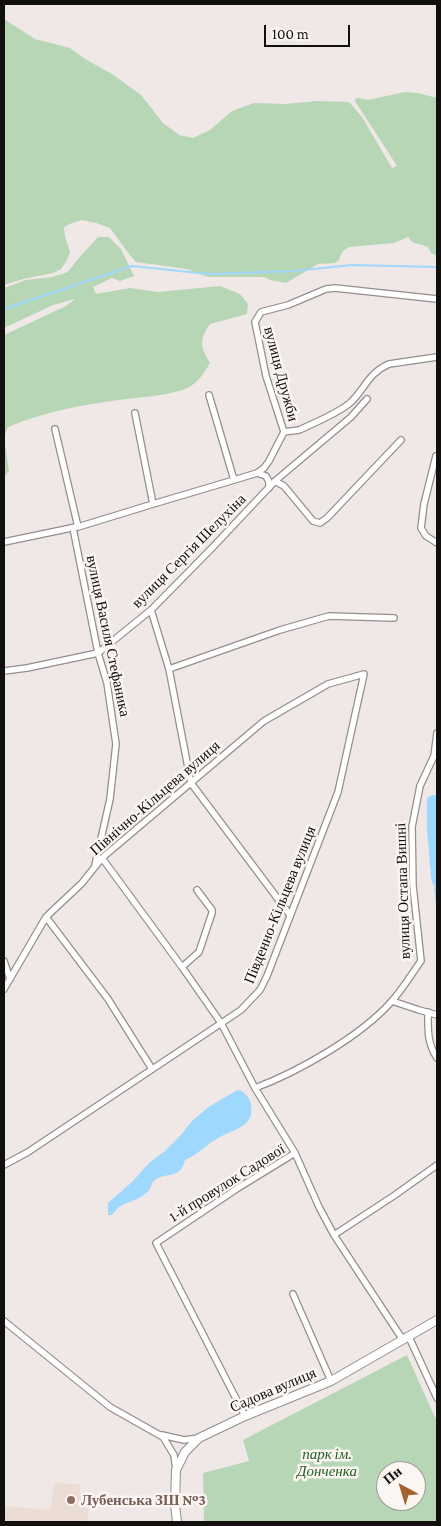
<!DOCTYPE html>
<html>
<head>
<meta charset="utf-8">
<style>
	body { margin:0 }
	#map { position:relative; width:441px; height:1526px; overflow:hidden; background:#efe8e6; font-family:"Crimson Pro",serif }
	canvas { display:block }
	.frame { position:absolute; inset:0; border:5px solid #12100f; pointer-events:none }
	.north { position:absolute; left:376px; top:1461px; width:50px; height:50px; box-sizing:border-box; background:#fcf6f3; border:1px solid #9e9a98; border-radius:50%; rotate:321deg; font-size:14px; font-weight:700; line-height:20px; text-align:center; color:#12100f }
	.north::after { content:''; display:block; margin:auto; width:18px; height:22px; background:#a4642d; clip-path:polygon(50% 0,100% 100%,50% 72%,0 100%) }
	.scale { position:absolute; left:264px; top:25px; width:86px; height:22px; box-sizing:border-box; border:2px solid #12100f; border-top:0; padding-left:6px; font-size:15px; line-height:18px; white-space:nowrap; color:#12100f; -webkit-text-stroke:4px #fcf6f3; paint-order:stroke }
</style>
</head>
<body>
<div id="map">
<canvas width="441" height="1526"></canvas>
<div class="frame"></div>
<div class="north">Пн</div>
<div class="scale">100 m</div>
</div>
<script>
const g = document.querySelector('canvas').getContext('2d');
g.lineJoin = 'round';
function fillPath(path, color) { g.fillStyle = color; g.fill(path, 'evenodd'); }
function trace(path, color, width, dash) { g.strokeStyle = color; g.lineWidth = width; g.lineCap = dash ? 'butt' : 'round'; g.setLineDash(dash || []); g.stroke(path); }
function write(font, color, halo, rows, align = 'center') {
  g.font = font + ' "Crimson Pro",serif'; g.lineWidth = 5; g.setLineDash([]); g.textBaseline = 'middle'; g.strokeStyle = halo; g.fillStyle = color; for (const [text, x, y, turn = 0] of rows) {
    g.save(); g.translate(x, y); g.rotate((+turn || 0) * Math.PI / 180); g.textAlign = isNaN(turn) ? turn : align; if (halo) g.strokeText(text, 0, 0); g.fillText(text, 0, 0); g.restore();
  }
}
fillPath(new Path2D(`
	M55,1482L81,1485L80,1493L91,1495L87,1522H4V1506L50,1510Z`), '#ebdcd6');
fillPath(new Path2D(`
	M4,19L35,39L70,48L85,59L112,74L141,95L163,123L179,135L193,138L210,130L232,111L254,103L285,104L317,101L349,102L362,117L392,168L397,166L355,101V99L358,98L368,100L405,92L418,93L437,98V256L431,253L428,247L412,242L408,237L394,243L349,247L342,252L339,260L335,263L318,264L286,283L270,280L264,277H208L187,269L136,262L129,254L110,228L96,223L82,220L72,223L64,227L65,236L70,252L67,260L61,269L53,273L23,279L4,285Z
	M98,237H109L121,249L134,276L120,281L112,278L93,287L96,294L130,288L158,292L220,286L240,294L248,304L247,314L210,324C198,341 201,347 210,363C204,373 198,383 187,388C169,396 139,397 119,400C82,405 43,412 8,427L4,437L9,471L4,477V335L66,306L75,299L53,305L4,328V288L26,280L52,277L68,272L77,260Z
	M407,1355L437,1422V1522H204L203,1473L249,1461L243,1440ZM386,1471H416V1501H386Z`), '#b7d6b6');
fillPath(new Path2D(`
	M432,795H437V889L433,884L431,877L427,829V798Z
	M240,1090C246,1094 250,1098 251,1105C255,1127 233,1129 218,1138C209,1143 202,1150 193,1156L185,1160C180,1181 164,1171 154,1181C151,1184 151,1189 148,1191C140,1201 123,1202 117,1209C115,1211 114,1213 112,1215H108V1203L132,1182L149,1163L165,1151L180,1136L192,1121L210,1106L236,1091Z`), '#9ed8fd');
trace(new Path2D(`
	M4,309L132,266L208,274L294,271L352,265L437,267
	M435,888L437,905`), '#9ed8fd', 2);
const street = new Path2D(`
	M209,395L234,480L257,473L264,468L269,461L284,432L266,376L255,322L261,312L288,305L326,289L335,288L437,299
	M135,413L153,504L234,480
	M55,429L78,527L153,504
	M284,432C289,431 294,431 299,430C312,424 341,412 351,402C365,389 368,373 389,364L437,357
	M436,456L424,504L421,528L426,536L437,543
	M257,473L266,476L269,482V488
	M275,481L284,486L313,521L320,523L327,518L401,440
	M73,528L98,653L107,683L116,744L110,799L95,865
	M4,542L76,527
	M151,610L169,669L191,783L290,915
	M169,669L280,630L329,616L394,618
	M4,671L27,668L98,653L151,610L212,548L275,481L351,417L367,399
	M102,858L182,967L221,1023L255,1088L295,1153L319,1207L334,1235L403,1340
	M46,917L108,999L152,1069
	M4,961L10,979
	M182,967L199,952L212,913V910L197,890
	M4,989L46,917L82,883L102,858L264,721L328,684L364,674L338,792L267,976L260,990L241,1010L28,1152L4,1165
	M392,1001L419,1010L437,1015
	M428,1012C428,1029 427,1043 437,1058
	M255,1088C298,1072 361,1036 391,1002C402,990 411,975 421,961L413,886L412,827L420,786L434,756L437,733
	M334,1235L395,1195L437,1165
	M293,1294L331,1381
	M4,1321L110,1407L163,1437L174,1455L176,1470
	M409,1337L437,1398
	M245,1416L156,1243L238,1188L295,1153
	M162,1435L184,1440L199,1438`);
const secondary = new Path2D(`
	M177,1522L175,1504L176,1470L185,1452L199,1438L245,1416L331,1381L437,1320`);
trace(street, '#948e8c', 8);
trace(secondary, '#948e8c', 10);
trace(street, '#fff', 5.5);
trace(secondary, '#fff', 8);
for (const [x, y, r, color] of [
	[71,1500,5,"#8d6e63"]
]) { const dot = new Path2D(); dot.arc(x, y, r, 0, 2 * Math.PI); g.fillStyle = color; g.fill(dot); trace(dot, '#fcf6f3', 2); }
write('15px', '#12100f', '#fcf6f3', [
	["вулиця Дружби",281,374,75],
	["вулиця Сергія Шелухіна",189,551,-45],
	["вулиця Василя Стефаника",108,636,78],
	["Північно-Кільцева вулиця",155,798,-41],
	["вулиця Остапа Вишні",403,891,-92],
	["Південно-Кільцева вулиця",280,905,-68],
	["1-й провулок Садової",227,1183,-32],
	["Садова вулиця",273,1390,-23]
]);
write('italic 15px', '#256026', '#fcf6f3', [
	["парк ім.",327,1454],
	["Донченка",327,1471]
]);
write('bold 15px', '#785e54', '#fcf6f3', [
	["Лубенська ЗШ №3",81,1500]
], 'left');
</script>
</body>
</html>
